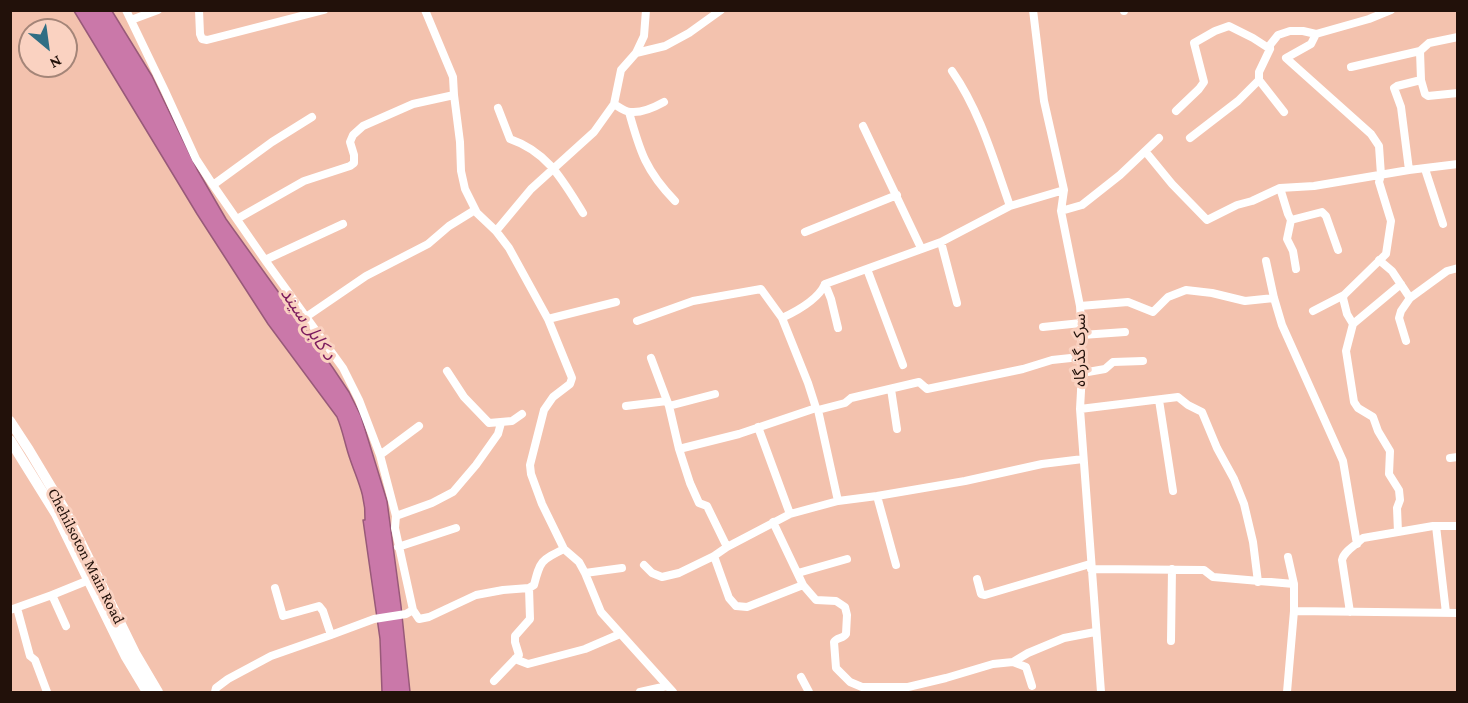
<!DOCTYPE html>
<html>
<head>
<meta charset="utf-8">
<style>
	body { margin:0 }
	#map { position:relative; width:1468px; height:703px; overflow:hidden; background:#f3c2ae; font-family:"Crimson Pro",serif }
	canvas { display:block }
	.frame { position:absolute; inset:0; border:12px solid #22110a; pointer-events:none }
	.north { position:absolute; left:18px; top:18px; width:60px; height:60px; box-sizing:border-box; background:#fad2c1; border:2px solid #a48578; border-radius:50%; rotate:151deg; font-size:16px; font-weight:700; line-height:24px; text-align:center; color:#22110a }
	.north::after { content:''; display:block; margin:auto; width:21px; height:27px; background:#306e84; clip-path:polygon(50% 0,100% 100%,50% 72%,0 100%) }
</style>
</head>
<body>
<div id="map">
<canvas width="1468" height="703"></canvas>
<div class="frame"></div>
<div class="north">N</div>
</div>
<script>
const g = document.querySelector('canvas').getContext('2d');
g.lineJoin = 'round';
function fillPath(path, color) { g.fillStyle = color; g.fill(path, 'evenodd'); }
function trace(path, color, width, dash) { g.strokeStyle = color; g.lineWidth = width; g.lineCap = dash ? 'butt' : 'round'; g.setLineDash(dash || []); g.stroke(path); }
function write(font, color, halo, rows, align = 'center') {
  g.font = font + ' "Crimson Pro","Noto Sans Arabic",serif'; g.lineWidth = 6; g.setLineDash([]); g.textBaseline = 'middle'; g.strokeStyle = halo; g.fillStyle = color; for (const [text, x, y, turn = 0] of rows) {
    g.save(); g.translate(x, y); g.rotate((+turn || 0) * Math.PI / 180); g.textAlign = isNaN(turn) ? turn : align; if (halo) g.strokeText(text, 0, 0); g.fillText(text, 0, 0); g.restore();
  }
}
const water = new Path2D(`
	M74,11H112L152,76L197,169L226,219L333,368L349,392L361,416L387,501L401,606L410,692H382L380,639L363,520H365C366,496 357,480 350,459C345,445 343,431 337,417L268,324L197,214Z`);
fillPath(water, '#ca78a9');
trace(water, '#985979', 1.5);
trace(new Path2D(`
	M126,10L165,91L196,159L213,185L265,260L343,368L359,400L380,455L396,516L395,528L413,610L419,619L429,617L476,595L503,590L529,588L534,585C540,561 541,560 564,549
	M199,10L200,34L202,39L207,40L324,10
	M425,10L453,77L454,95L460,142L461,171L465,189L477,213L496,231L509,248L548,319L572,378L570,384L553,397L544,410L530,465L531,474L542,504L564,549L579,562L585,573L601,612L673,692
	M1033,10L1044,101L1064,190L1061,211L1080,306L1082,335L1080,357L1082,373L1080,409L1101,692
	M1124,11V10
	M131,20L158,10
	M1316,34L1311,44L1286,58L1371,134L1379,146L1381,175L1379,182L1391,221L1386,254L1344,295L1343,298L1347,314L1353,324
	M1458,37L1429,43L1420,51L1421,80L1425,94L1428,96L1458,93
	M636,53L665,46L689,33L721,10
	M1351,67L1420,51
	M952,71C980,111 994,161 1010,206
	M1259,80L1284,112
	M614,104C619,107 625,112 631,112C642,113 655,107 664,102
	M498,108L510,139C548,152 563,181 583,213
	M1176,111L1199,89L1204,82L1194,43L1215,31L1229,26L1253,38L1270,49
	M629,112C640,152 646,171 675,201
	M863,126L921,248
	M1190,138L1238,101L1259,80V72L1270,49V45L1278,35L1290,31H1303L1316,34L1369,19L1391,10
	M1145,151L1172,184L1207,220L1237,205L1252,201L1280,188L1314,186L1409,170L1458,164
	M1425,169L1443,224
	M1409,170L1401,107L1394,88L1397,86L1421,80
	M213,185L272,142L312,117
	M1280,188L1288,214L1291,220L1322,212L1326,216L1338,250
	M1061,211L1082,205L1120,175L1159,138
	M237,219L304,181L350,166L354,163V155L350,142L353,135L363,126L413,104L454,95
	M1291,220L1287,239L1293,251L1296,269
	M496,231L531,189L594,132L614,104L621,70L636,53L644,36L646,10
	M805,232L897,195
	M941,242L957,303
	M265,260L343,224
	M1379,260L1392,271L1410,298
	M1266,261L1274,298L1282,325L1343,461L1357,544
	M867,269L903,365
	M825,284L831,299L838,328
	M1080,306L1128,302L1153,312L1168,297L1186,290L1212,293L1245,301L1274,298
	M1313,311L1344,295
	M306,317L366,276L428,244L449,226L475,210
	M548,319L616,302
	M637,321L693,301L761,289L782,318
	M1043,327L1081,323
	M1082,335L1125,332
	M1406,341L1399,318L1401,311L1410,298L1447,271L1458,268
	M651,358L669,406L679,449L690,483L699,503L707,506L727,547
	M447,371L464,397L489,423L512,421L522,414
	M1082,373L1105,369L1113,362L1143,361
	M891,389L897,429
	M1159,400L1173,491
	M626,406L667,401
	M669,406L715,394
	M1080,409L1178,397L1188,405L1202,412L1217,448L1234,479L1244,504L1253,542L1258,582
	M818,410L845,403L851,398L919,382L927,389L1023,369L1052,360L1080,357
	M758,427L790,514
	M679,449L739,434L816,408
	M380,455L419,426
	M1450,458L1458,457
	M877,496L896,565
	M838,501L818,410L816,408L808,383L782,318C797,311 818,300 825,284L941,242L1010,206L1064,190
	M396,516L432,503L453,492L476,465L498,434L501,423
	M773,522L803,585L816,600L836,601L845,607L847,615L846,634C843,639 837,637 834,642L836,668L850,682L862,687H908L946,678L993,664L1013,662L1028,653L1064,638L1095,632
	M1436,526L1446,613
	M1398,532L1397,508L1400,500L1399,490L1389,474L1390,451L1378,431L1373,417L1358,408L1354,402L1346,351L1353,324L1401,284
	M398,547L456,528
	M714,556L729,598L736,606L747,607L803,585
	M644,565L652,573L662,577L679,573L714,556L727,547L790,514L838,501L877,496L965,481L1042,464L1083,459
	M1091,569L1204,570L1213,577L1294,584
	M585,573L622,568
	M798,573L847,559
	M977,579L981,594L985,595L1090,564
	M275,588L283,616L319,606L323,611L331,635
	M52,595L66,626
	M17,608L30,656L35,660L47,692
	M10,610L52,595L89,580
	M1294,611L1458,613
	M1350,612L1342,560C1344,551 1356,545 1363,538L1433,526H1458
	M1171,641L1172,569
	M515,659L528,664L585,649L620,634
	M1013,662L1026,667L1032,686
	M801,677L809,692
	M494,681L519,655L515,642V636L530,619L529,588
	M215,692L216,688L228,679L271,656L331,635L374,619L406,614L413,610
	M640,692L667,686
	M1287,692L1294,611V584L1288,557`), '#fff', 8);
trace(new Path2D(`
	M10,421L29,450L65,510L135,653L158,692
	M10,440L56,514L126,657L147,692`), '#fff', 10);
write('16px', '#22110a', '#fad2c1', [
	["سرک گذرگاه",1080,350,-90],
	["Chehilsoton Main Road",86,556,63]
]);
write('italic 18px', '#7b1a5d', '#fad2c1', [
	["د کابل سيند",308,324,56]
]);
</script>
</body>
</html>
